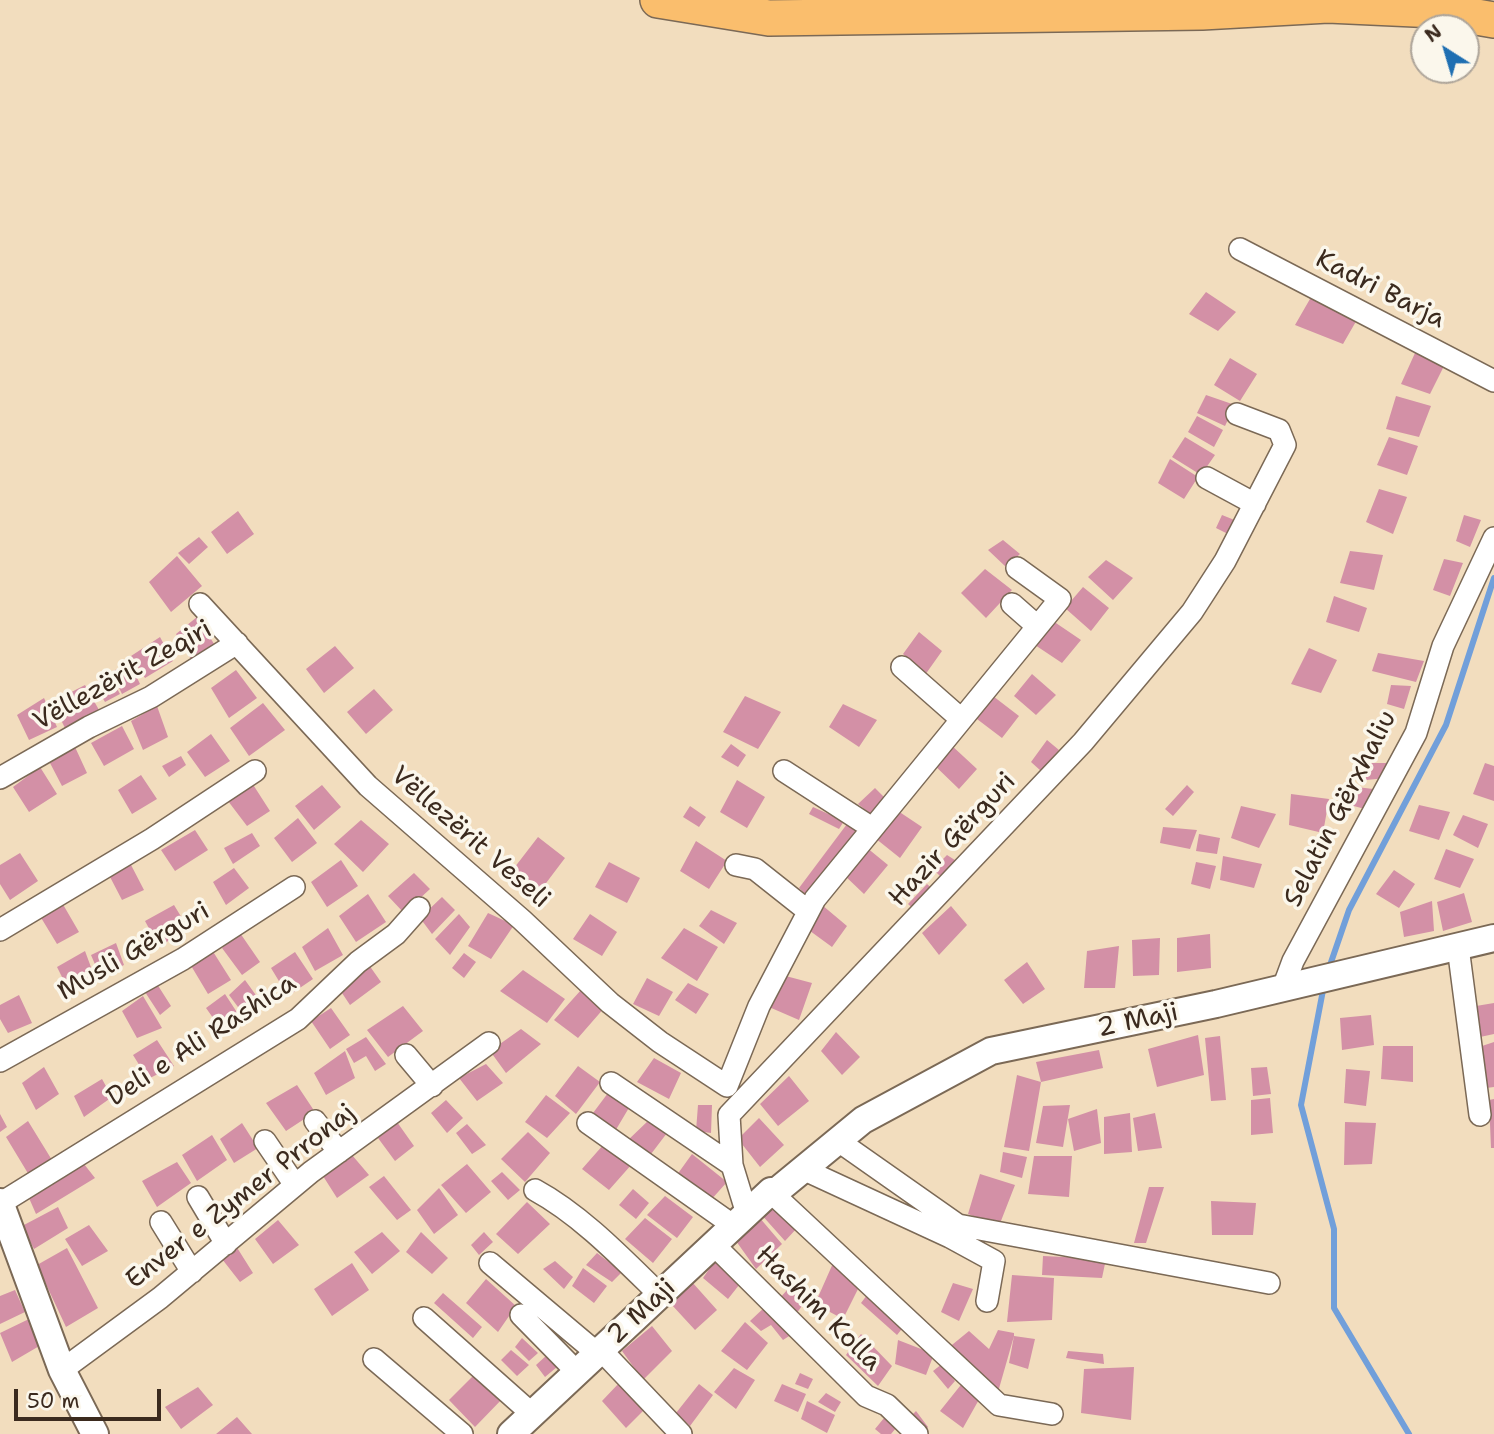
<!DOCTYPE html>
<html>
<head>
<meta charset="utf-8">
<style>
	body { margin:0 }
	#map { position:relative; width:1494px; height:1434px; overflow:hidden; background:#f2ddbe; font-family:"Shantell Sans",sans-serif }
	canvas { display:block }
	.north { position:absolute; left:1410px; top:14px; width:70px; height:70px; box-sizing:border-box; background:#fbf7ec; border:2px solid #aea59a; border-radius:50%; rotate:323deg; font-size:19px; font-weight:700; line-height:28px; text-align:center; color:#3b2a1e }
	.north::after { content:''; display:block; margin:auto; width:24px; height:32px; background:#1f6fb2; clip-path:polygon(50% 0,100% 100%,50% 72%,0 100%) }
	.scale { position:absolute; left:14px; top:1389px; width:147px; height:32px; box-sizing:border-box; border:4px solid #3b2a1e; border-top:0; padding-left:9px; font-size:21px; line-height:24px; white-space:nowrap; color:#3b2a1e; -webkit-text-stroke:5px #fbf7ec; paint-order:stroke }
</style>
</head>
<body>
<div id="map">
<canvas width="1494" height="1434"></canvas>
<div class="north">N</div>
<div class="scale">50 m</div>
</div>
<script>
const g = document.querySelector('canvas').getContext('2d');
g.lineJoin = 'round';
function trace(path, color, width, dash) { g.strokeStyle = color; g.lineWidth = width; g.lineCap = dash ? 'butt' : 'round'; g.setLineDash(dash || []); g.stroke(path); }
function fillPath(path, color) { g.fillStyle = color; g.fill(path, 'evenodd'); }
function write(font, color, halo, rows, align = 'center') {
  g.font = font + ' "Shantell Sans",sans-serif'; g.lineWidth = 7; g.setLineDash([]); g.textBaseline = 'middle'; g.strokeStyle = halo; g.fillStyle = color; for (const [text, x, y, turn = 0] of rows) {
    g.save(); g.translate(x, y); g.rotate((+turn || 0) * Math.PI / 180); g.textAlign = isNaN(turn) ? turn : align; if (halo) g.strokeText(text, 0, 0); g.fillText(text, 0, 0); g.restore();
  }
}
trace(new Path2D(`
	M1328,971L1349,910L1446,725L1494,578
	M1324,985L1301,1105L1334,1229V1308L1409,1434`), '#719fda', 6);
fillPath(new Path2D(`
	M1206,292L1236,312L1218,331L1189,314Z
	M1314,292L1362,311L1343,344L1295,325Z
	M1415,353L1444,366L1430,394L1401,384Z
	M1230,358L1257,374L1240,401L1214,385Z
	M1206,395L1235,405L1225,426L1197,413Z
	M1396,396L1431,406L1419,437L1386,429Z
	M1197,416L1223,430L1214,447L1188,432Z
	M1185,437L1215,455L1201,475L1172,457Z
	M1389,437L1418,446L1407,475L1377,465Z
	M1170,459L1198,477L1184,499L1158,483Z
	M1379,489L1407,497L1393,534L1366,522Z
	M238,511L254,534L227,554L211,532Z
	M1222,515L1237,521L1228,534L1216,528Z
	M1464,515L1481,520L1470,547L1456,541Z
	M199,537L208,547L189,564L178,553Z
	M1003,540L1020,554L1006,567L988,550Z
	M1350,551L1383,555L1374,590L1340,583Z
	M177,556L202,586L171,612L149,582Z
	M1444,559L1463,563L1450,596L1433,590Z
	M1106,560L1133,578L1113,600L1088,577Z
	M985,569L1012,590L986,618L961,593Z
	M1083,587L1109,608L1091,631L1065,608Z
	M1334,596L1367,608L1359,632L1326,622Z
	M197,617L216,647L192,661L176,634Z
	M1053,621L1081,640L1062,663L1032,643Z
	M919,632L942,651L925,675L903,654Z
	M160,637L173,661L145,678L131,656Z
	M335,646L354,668L324,693L306,669Z
	M1309,648L1337,660L1321,693L1291,684Z
	M1378,653L1424,661L1416,682L1372,671Z
	M130,663L140,684L122,694L111,672Z
	M236,670L257,698L229,718L211,688Z
	M109,674L120,694L105,702L94,683Z
	M1032,674L1056,695L1036,715L1014,696Z
	M85,685L99,710L65,728L52,702Z
	M1391,685L1411,686L1404,709L1387,704Z
	M374,689L393,710L366,734L347,712Z
	M989,693L1019,716L1002,738L973,716Z
	M745,696L781,712L758,749L723,732Z
	M44,698L57,727L29,740L17,715Z
	M263,703L285,730L249,756L230,728Z
	M843,704L877,720L859,747L829,727Z
	M157,706L168,737L143,750L131,721Z
	M122,726L134,749L104,766L91,743Z
	M211,734L230,761L205,777L187,752Z
	M1047,740L1059,750L1041,771L1031,762Z
	M731,744L746,755L738,767L721,757Z
	M950,744L977,769L959,789L931,762Z
	M75,747L87,773L62,786L50,763Z
	M181,756L186,765L169,777L162,766Z
	M1366,763H1388L1387,778L1366,780Z
	M1485,763L1494,766V801L1473,794Z
	M40,767L57,794L29,812L13,787Z
	M141,775L157,799L132,814L118,790Z
	M737,780L765,797L747,828L720,812Z
	M252,783L270,811L247,826L228,801Z
	M322,785L341,807L314,830L295,806Z
	M1187,785L1194,792L1173,816L1165,809Z
	M1357,787L1373,789L1365,809L1350,805Z
	M875,788L886,799L872,815L858,804Z
	M1291,794L1329,799L1323,833L1289,825Z
	M1419,805L1450,812L1439,840L1409,831Z
	M690,806L706,817L699,827L683,817Z
	M1241,806L1276,814L1259,848L1231,838Z
	M813,807L844,821L839,829L809,814Z
	M895,809L922,827L900,858L875,838Z
	M1463,815L1488,824L1478,848L1453,835Z
	M298,818L317,843L292,862L274,838Z
	M361,820L389,844L363,872L334,844Z
	M850,820L861,827L810,898L799,888Z
	M1163,827L1197,830L1190,849L1160,843Z
	M195,830L208,850L175,871L161,850Z
	M252,833L260,846L233,864L224,848Z
	M1199,834L1220,838L1217,854L1196,851Z
	M538,837L565,858L537,895L511,872Z
	M696,841L727,861L709,889L680,871Z
	M866,847L888,865L864,894L843,874Z
	M1446,849L1474,859L1460,888L1434,879Z
	M20,853L38,881L10,900L0,884V865Z
	M947,855L958,862L944,880L933,869Z
	M1223,856L1262,864L1254,888L1220,880Z
	M341,860L358,886L327,907L311,882Z
	M609,862L640,878L627,903L595,887Z
	M1196,862L1216,866L1210,889L1191,884Z
	M130,863L144,890L122,900L109,875Z
	M234,868L249,888L226,905L213,882Z
	M1394,870L1415,884L1399,908L1376,894Z
	M414,873L430,889L404,913L388,896Z
	M927,884L936,892L917,912L908,904Z
	M1464,893L1472,922L1443,931L1437,902Z
	M368,894L386,922L356,942L339,916Z
	M442,897L455,910L432,934L420,918Z
	M61,901L79,932L57,944L40,916Z
	M1432,901L1434,931L1404,937L1400,912Z
	M174,905L188,928L159,947L145,921Z
	M822,905L847,926L832,947L806,928Z
	M951,906L967,925L939,955L922,933Z
	M711,910L737,923L724,944L699,926Z
	M488,913L514,925L491,959L468,946Z
	M459,914L470,927L450,955L435,939Z
	M590,914L617,932L602,956L573,939Z
	M328,928L343,955L315,971L302,947Z
	M684,928L718,947L697,981L661,958Z
	M240,933L260,962L242,975L222,948Z
	M1210,934L1211,968L1177,972V938Z
	M1160,938L1159,975L1133,976L1132,940Z
	M116,943L124,965L100,976L91,955Z
	M1119,946L1115,988H1084L1087,951Z
	M212,950L231,980L208,994L190,964Z
	M85,951L95,978L70,993L57,967Z
	M295,952L313,979L288,996L271,968Z
	M464,953L476,962L464,978L452,968Z
	M1027,962L1045,989L1023,1004L1004,980Z
	M369,965L381,982L350,1005L338,987Z
	M523,970L565,999L547,1023L500,991Z
	M782,975L812,983L799,1020L769,1007Z
	M647,978L673,992L659,1016L633,1004Z
	M245,980L263,1005L247,1019L229,995Z
	M688,983L709,994L696,1014L675,1000Z
	M157,984L171,1006L160,1015L145,992Z
	M581,990L605,1007L578,1038L554,1020Z
	M225,994L242,1020L223,1032L206,1008Z
	M19,995L32,1023L8,1033L0,1019V1005Z
	M143,996L162,1028L137,1038L122,1011Z
	M1494,1003V1034L1480,1037L1476,1006Z
	M403,1006L423,1031L388,1057L367,1030Z
	M331,1008L350,1035L330,1049L311,1021Z
	M1371,1015L1374,1045L1342,1050L1340,1018Z
	M521,1029L541,1044L506,1073L490,1051Z
	M836,1032L860,1057L842,1075L821,1051Z
	M1198,1035L1204,1075L1157,1087L1148,1049Z
	M1220,1036L1226,1100L1211,1101L1205,1038Z
	M366,1037L386,1064L375,1071L366,1056L354,1063L346,1049Z
	M157,1040L174,1066L148,1079L133,1055Z
	M1494,1042V1087L1486,1088L1482,1046Z
	M1383,1046H1413V1082L1381,1079Z
	M1099,1050L1103,1068L1041,1082L1036,1062Z
	M345,1051L355,1078L326,1095L314,1073Z
	M654,1058L681,1073L669,1099L637,1082Z
	M486,1064L503,1083L477,1101L459,1078Z
	M578,1066L600,1082L576,1114L555,1096Z
	M44,1067L59,1094L36,1110L22,1083Z
	M1267,1067L1271,1094L1253,1096L1251,1068Z
	M1346,1069L1370,1071L1366,1106L1344,1103Z
	M1017,1075L1041,1082L1029,1151L1004,1147Z
	M789,1076L809,1101L778,1126L760,1104Z
	M102,1079L112,1097L84,1117L74,1096Z
	M297,1085L315,1112L286,1131L266,1103Z
	M608,1093L630,1106L614,1133L590,1117Z
	M546,1095L570,1113L547,1138L525,1122Z
	M1270,1098L1273,1133L1251,1135V1100Z
	M1494,1099V1148H1491L1489,1100Z
	M446,1100L463,1118L447,1133L431,1113Z
	M698,1105H712L711,1133L696,1131Z
	M1070,1105L1063,1147L1036,1143L1043,1106Z
	M1097,1109L1101,1143L1074,1151L1068,1119Z
	M1130,1113L1132,1152L1104,1154V1117Z
	M1155,1113L1162,1148L1138,1151L1133,1118Z
	M0,1114L7,1127L0,1132Z
	M759,1118L784,1145L760,1167L738,1139Z
	M650,1119L667,1133L648,1158L626,1142Z
	M28,1121L55,1165L32,1180L6,1137Z
	M397,1122L414,1146L395,1161L378,1138Z
	M1345,1122L1376,1123L1372,1164L1344,1165Z
	M242,1123L258,1148L234,1163L220,1139Z
	M467,1124L486,1145L472,1154L456,1133Z
	M528,1132L550,1153L525,1182L501,1159Z
	M212,1135L227,1160L197,1181L182,1155Z
	M604,1144L632,1164L609,1190L582,1169Z
	M1003,1152L1027,1157L1022,1178L1000,1172Z
	M692,1154L727,1182L710,1201L674,1179Z
	M352,1155L369,1175L337,1198L323,1176Z
	M1034,1156H1072L1069,1197L1028,1194Z
	M177,1162L191,1183L157,1207L142,1181Z
	M84,1164L95,1178L36,1214L29,1198Z
	M467,1164L491,1192L466,1213L441,1185Z
	M502,1172L520,1190L508,1200L491,1181Z
	M980,1174L1015,1185L999,1226L968,1214Z
	M384,1176L411,1210L397,1220L369,1187Z
	M1149,1187H1164L1146,1243H1134Z
	M439,1188L458,1215L434,1234L417,1210Z
	M633,1189L649,1203L636,1219L619,1205Z
	M665,1196L693,1217L677,1238L647,1215Z
	M772,1200L798,1227L785,1241L760,1213Z
	M1211,1201L1256,1203L1253,1235H1212Z
	M527,1202L550,1224L518,1254L496,1234Z
	M58,1207L68,1228L34,1249L22,1226Z
	M759,1217L782,1244L756,1269L736,1241Z
	M645,1218L672,1239L653,1263L625,1239Z
	M278,1220L299,1245L273,1264L255,1239Z
	M89,1225L108,1251L82,1266L65,1239Z
	M382,1232L400,1251L372,1274L354,1252Z
	M421,1232L448,1258L432,1274L406,1252Z
	M484,1232L493,1242L479,1255L471,1245Z
	M236,1246L253,1273L240,1282L222,1259Z
	M67,1248L98,1308L66,1327L37,1265Z
	M597,1253L622,1272L612,1282L586,1265Z
	M1043,1256L1106,1259L1102,1278L1042,1275Z
	M716,1259L743,1280L728,1299L703,1278Z
	M555,1261L573,1277L564,1289L543,1269Z
	M834,1261L862,1281L843,1319L815,1304Z
	M352,1263L369,1290L332,1316L314,1289Z
	M583,1268L607,1286L594,1303L572,1286Z
	M1012,1275L1054,1278L1052,1320L1007,1322Z
	M486,1279L516,1306L498,1332L466,1303Z
	M796,1280L811,1294L796,1314L779,1299Z
	M692,1282L717,1310L695,1330L671,1304Z
	M953,1283L973,1289L959,1321L941,1312Z
	M15,1290L25,1312L0,1324V1296Z
	M870,1291L905,1325L897,1335L861,1303Z
	M443,1293L482,1327L473,1338L434,1303Z
	M767,1305L797,1331L783,1340L771,1325L761,1331L750,1321Z
	M29,1319L41,1345L12,1362L0,1333Z
	M745,1322L768,1343L747,1370L721,1351Z
	M652,1326L672,1351L643,1380L622,1351Z
	M998,1330L1014,1333V1336L1035,1339L1028,1369L1009,1363L1014,1336L998,1392L947,1349L969,1331L989,1349Z
	M861,1334L892,1366L878,1386L846,1355Z
	M522,1338L538,1353L529,1361L515,1347Z
	M898,1340L934,1354L926,1375L895,1364Z
	M511,1350L529,1365L517,1376L501,1360Z
	M1068,1351L1103,1354L1104,1364L1066,1358Z
	M547,1355L557,1367L545,1377L536,1365Z
	M942,1364L955,1381L948,1389L933,1371Z
	M1134,1367L1131,1420L1081,1413L1084,1369Z
	M734,1368L755,1380L736,1409L714,1392Z
	M477,1372L506,1395L475,1427L449,1400Z
	M800,1373L813,1379L808,1389L795,1384Z
	M964,1381L981,1396L963,1428L940,1411Z
	M620,1382L645,1409L626,1428L602,1401Z
	M699,1384L713,1395L690,1426L676,1413Z
	M782,1384L806,1394L798,1412L774,1401Z
	M198,1387L213,1405L181,1429L165,1407Z
	M826,1393L841,1402L835,1412L818,1402Z
	M807,1401L835,1415L827,1433L801,1419Z
	M916,1411L928,1427L922,1433L909,1418Z
	M889,1412L901,1422L891,1434H881L875,1429Z
	M237,1417L252,1434H216Z`), '#d390a6');
const minor = new Path2D(`
	M1240,249L1494,381
	M1207,478L1255,504
	M200,604L368,786L522,920L610,1003L660,1042L727,1086L759,1006L815,899L1060,599L1017,568
	M1012,604L1037,626
	M902,667L961,719
	M784,771L872,828
	M0,778L89,727L151,697L237,643
	M736,865L755,869L808,911
	M0,930L152,839L255,771
	M1458,947L1480,1115
	M1283,988L1293,961L1416,733L1443,646L1494,538
	M406,1055L432,1086
	M0,1061L183,959L294,887
	M611,1083L732,1165
	M315,1121L339,1152
	M588,1123L734,1226
	M837,1140L958,1225L1269,1283
	M265,1141L295,1185
	M805,1170L950,1237L994,1261L987,1301
	M535,1190C581,1215 622,1258 660,1295
	M773,1194L999,1405L1052,1414
	M198,1197L226,1244
	M1,1203L298,1019L358,962L396,934L419,908
	M747,1214L732,1165L729,1115L1083,742L1192,612L1225,561L1285,445L1279,430L1237,414
	M161,1222L192,1272
	M715,1246L866,1396L887,1405L917,1434
	M490,1263L598,1354
	M521,1315L578,1373
	M424,1318L531,1413
	M601,1350L681,1434
	M374,1359L462,1434
	M62,1370L160,1298L311,1172L489,1043`);
const tertiary = new Path2D(`
	M0,1202L62,1370L95,1434
	M511,1434L771,1191L773,1194L863,1120L991,1051L1216,1004L1494,938`);
const trunk = new Path2D(`
	M658,0L769,18L1202,12L1328,5L1436,10L1494,20`);
trace(minor, '#7b6956', 24);
trace(tertiary, '#7b6956', 30);
trace(trunk, '#7b6956', 38);
trace(minor, '#fff', 21);
trace(tertiary, '#fff', 26);
trace(trunk, '#fabe6d', 35);
write('26px', '#3b2a1e', '#fbf7ec', [
	["Kadri Barja",1380,290,27],
	["Vëllezërit Zeqiri",123,676,-29],
	["Selatin Gërxhaliu",1341,809,-63],
	["Vëllezërit Veseli",470,838,41],
	["Hazir Gërguri",953,840,-47],
	["Musli Gërguri",134,952,-30],
	["2 Maji",1138,1021,-12],
	["Deli e Ali Rashica",202,1041,-33],
	["Enver e Zymer Prronaj",241,1197,-38],
	["Hashim Kolla",818,1309,45],
	["2 Maji",642,1312,-43]
]);
</script>
</body>
</html>
